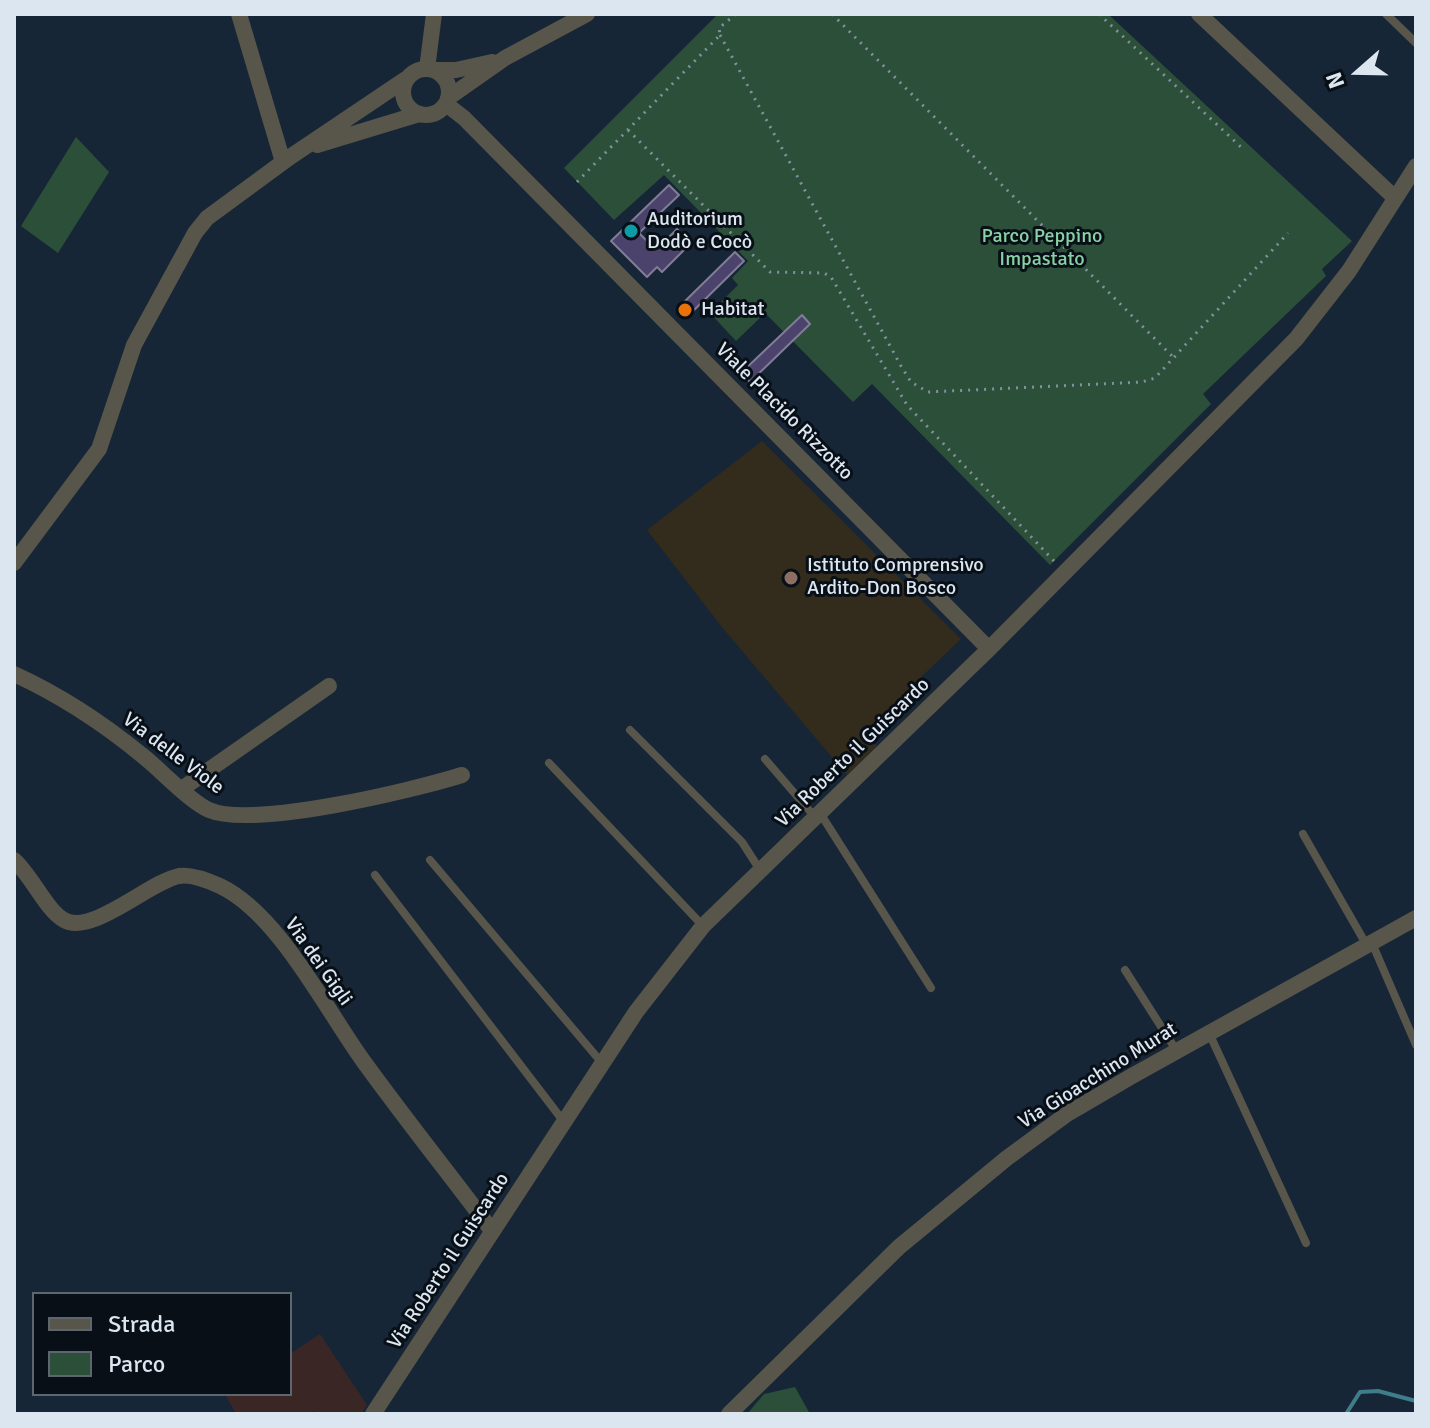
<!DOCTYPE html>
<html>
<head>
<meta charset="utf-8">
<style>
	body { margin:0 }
	#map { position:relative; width:1430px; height:1428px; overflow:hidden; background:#162637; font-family:Signika,sans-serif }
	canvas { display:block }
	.frame { position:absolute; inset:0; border:16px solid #dce6f1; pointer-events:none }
	.legend { position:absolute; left:32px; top:1292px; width:260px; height:104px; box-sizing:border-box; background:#080f16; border:2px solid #5d656e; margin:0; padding:10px 14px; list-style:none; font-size:24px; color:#dce6f1 }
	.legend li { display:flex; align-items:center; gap:16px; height:40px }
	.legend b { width:40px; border:2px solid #5d656e }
	.north { position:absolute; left:1318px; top:32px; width:80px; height:80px; -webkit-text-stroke:6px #080f16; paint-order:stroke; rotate:250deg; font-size:22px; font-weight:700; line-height:32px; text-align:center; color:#dce6f1 }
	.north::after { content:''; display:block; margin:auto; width:28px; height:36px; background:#dce6f1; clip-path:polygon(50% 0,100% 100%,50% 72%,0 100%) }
</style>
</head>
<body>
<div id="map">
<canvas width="1430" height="1428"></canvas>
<div class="frame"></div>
<ul class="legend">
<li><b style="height:10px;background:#58554a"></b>Strada</li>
<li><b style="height:22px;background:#2c4f3a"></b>Parco</li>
</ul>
<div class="north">N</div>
</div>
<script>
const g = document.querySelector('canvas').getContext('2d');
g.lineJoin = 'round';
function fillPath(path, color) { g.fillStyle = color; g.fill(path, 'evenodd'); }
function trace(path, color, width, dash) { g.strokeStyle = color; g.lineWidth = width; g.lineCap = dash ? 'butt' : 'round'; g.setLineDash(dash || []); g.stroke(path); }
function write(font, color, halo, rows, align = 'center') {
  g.font = font + ' Signika,sans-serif'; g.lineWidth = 6; g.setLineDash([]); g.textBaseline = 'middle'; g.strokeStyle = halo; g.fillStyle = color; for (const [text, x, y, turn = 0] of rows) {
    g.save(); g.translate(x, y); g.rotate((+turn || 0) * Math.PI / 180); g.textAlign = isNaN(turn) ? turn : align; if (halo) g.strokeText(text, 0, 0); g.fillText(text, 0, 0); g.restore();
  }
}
fillPath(new Path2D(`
	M320,1334L367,1405L361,1414H316L313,1411L308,1414H236L225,1394H290V1354Z`), '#3a2625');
fillPath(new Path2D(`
	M762,441L961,639L865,731L877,746L847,775L721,626L647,530Z`), '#332b1b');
fillPath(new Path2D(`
	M718,14H1108L1352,241L1322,269L1326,276L1203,394L1211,404L1050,565L872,384L853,402L765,313L736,341L710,313L738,285L732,278L748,261L664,175L614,220L564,168Z
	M76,137L109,172L58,253L21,226Z
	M795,1387L810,1414H747L764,1394Z`), '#2c4f3a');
trace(new Path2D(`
	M1346,1414L1360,1392L1378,1391L1416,1401`), '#3e7d89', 4);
const building = new Path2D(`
	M669,185L679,195L639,233L656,250L677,229L691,243L662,272L657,267L647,277L611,241Z
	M735,252L744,261L686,318L677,309Z
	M802,315L810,324L750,382L741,373Z`);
fillPath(building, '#4c436c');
trace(building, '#817d96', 2);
trace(new Path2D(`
	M832,14L1175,359
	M1099,14L1243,149
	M720,35L901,366L911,382L928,392L1142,382L1155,378L1288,233
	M628,130L770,272L824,273L831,277L907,405L1054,561
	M577,182L720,35L719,28L736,14`), '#83909d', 3, [2, 6]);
trace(new Path2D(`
	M1386,14L1416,43
	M630,730L742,842L760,870
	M765,759L815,817
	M549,763L703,926
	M820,813L931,988
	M1303,834L1366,944
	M430,860L602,1063
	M375,875L564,1122
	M1372,943L1416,1045
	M1125,970L1176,1050
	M1209,1033L1306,1243`), '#58554a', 8);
trace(new Path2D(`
	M239,14L283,162
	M1199,14L1395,198
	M403 92a23 23 0 1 1 46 0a23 23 0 1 1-46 0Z
	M427,69L434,14
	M434,70H456L492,62
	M448,98L505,58L587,14
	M446,104L464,118L989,649
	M317,145L419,114
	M14,563L99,449L134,345L195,233L207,218L290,157L406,79
	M14,674C60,695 104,724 143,756C162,771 189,801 209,810C253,829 414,790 462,775
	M183,788L329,686
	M14,860C32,876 46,910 64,920C92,936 149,882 179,876C191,874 209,881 220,886C279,914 326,1010 364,1062C406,1120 450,1175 492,1231
	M373,1414L636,1012L703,926L989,649L1296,339L1349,271L1416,166
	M729,1414L899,1247L1007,1158L1067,1114L1132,1076L1416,918`), '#58554a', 16);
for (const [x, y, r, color] of [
	[631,231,8,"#0f9aa8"],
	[685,310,8,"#e8710a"],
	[791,578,8,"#8d6e63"]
]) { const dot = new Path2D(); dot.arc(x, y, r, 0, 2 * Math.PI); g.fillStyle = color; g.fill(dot); trace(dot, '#080f16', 3); }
write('20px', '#dce6f1', '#080f16', [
	["Auditorium",647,220],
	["Dodò e Cocò",647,243],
	["Habitat",701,310],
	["Istituto Comprensivo",807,566],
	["Ardito-Don Bosco",807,589]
], 'left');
write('20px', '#8ad2a5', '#080f16', [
	["Parco Peppino",1042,237],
	["Impastato",1042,260]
]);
write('20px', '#dce6f1', '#080f16', [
	["Viale Placido Rizzotto",784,412,45],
	["Via Roberto il Guiscardo",853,753,-44],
	["Via delle Viole",173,754,37],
	["Via dei Gigli",318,962,55],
	["Via Gioacchino Murat",1098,1076,-32],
	["Via Roberto il Guiscardo",449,1261,-57]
]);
</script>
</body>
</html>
